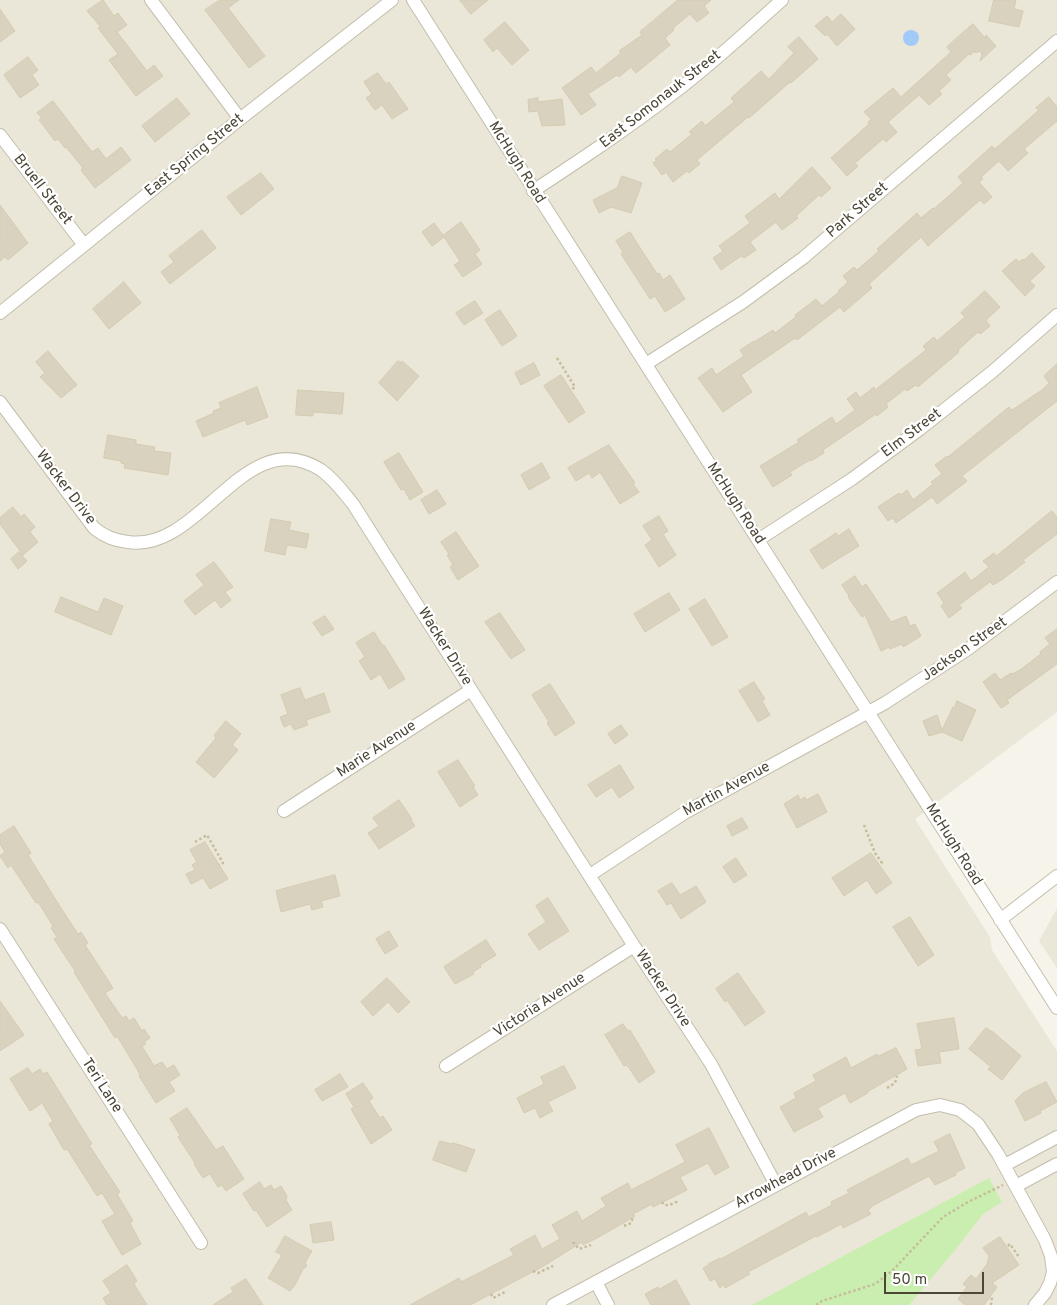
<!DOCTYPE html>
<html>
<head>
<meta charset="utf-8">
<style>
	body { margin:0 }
	#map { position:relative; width:1057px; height:1305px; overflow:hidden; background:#f6f4ea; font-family:Overpass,sans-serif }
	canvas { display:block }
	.scale { position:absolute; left:884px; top:1272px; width:100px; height:22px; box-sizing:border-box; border:2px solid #4c4637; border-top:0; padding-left:6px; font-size:15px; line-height:18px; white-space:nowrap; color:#4c4637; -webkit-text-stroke:4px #fff; paint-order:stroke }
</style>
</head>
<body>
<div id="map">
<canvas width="1057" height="1305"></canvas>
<div class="scale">50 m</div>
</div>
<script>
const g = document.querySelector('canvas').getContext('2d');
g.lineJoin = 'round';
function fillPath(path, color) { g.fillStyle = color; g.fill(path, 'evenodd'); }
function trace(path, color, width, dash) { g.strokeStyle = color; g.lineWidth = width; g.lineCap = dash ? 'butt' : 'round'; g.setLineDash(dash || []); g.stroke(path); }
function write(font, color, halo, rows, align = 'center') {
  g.font = font + ' Overpass,sans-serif'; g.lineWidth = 4.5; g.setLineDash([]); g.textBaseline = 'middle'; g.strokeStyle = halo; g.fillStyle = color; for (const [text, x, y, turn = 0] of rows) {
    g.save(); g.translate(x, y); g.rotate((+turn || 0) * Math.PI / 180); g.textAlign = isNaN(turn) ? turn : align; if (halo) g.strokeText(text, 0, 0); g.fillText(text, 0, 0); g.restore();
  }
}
fillPath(new Path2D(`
	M0,0H1057V712L915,819L990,937L992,950L1057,1051V1305H0Z
	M1057,908V968L1039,941Z`), '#ebe7d8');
fillPath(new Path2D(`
	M989,1178L1002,1202L983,1214L955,1250L909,1305H752Z`), '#caeeaf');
fillPath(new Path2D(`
	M903 38a8 8 0 1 1 16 0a8 8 0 1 1-16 0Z`), '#a2caf8');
const building = new Path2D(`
	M103,0L114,16L118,13L127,25L117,32L147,71L154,65L163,76L136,96L109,60L118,54L98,28L100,26L87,11Z
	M220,0H239L228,8L265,56L249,68L205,10Z
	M460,0H488L471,14Z
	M678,0H711L704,6L709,13L697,22L690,14L673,28L674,30L665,38L670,45L641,69L636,73L631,67L619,77L617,75L588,94L596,105L581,115L562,88L591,67L596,73L621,53L619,51L642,35L640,32Z
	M994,0H1016L1014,9L1023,11L1019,27L989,21Z
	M0,9L15,31L0,42Z
	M841,14L855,29L837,46L827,34L825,36L815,26L827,16L832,22Z
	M505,22L529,50L512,65L497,48L493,52L484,40Z
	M973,24L985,38L986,35L996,46L980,61L982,54L979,51L976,53L975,51L970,55L969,54L946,75L951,80L939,91L942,94L929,105L919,95L888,122L897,132L886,142L883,139L855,163L858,166L847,176L831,158L869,124L868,122L871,119L864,112L893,88L901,97L951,52L947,47Z
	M799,37L818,59L791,83L790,82L749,118L748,117L697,160L700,164L689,173L687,171L673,182L666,172L662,175L653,163L657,160L655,159L667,149L670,152L692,134L689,132L702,121L705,126L734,102L731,98L761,71L769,79L794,53L788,47Z
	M28,57L38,70L32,75L39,85L20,98L4,75Z
	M378,73L386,84L389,82L408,109L392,119L382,105L375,110L366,98L372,94L364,82Z
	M1049,97L1057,107V121L1024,149L1028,153L1008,171L999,161L981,177L983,179L979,182L992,197L984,204L980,200L928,246L921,237L869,284L872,288L844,312L840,307L797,340L795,338L741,375L752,392L723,412L698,378L712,368L716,375L744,356L740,350L754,341V342L773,330L775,333L796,317L795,315L816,299L822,306L839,292L838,291L848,282L843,276L854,267L857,270L879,251L877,249L917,213L921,218L933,208L934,209L963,183L958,177L992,146L995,149L1039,110L1036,108Z
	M177,98L190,114L155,142L142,126Z
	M538,98V102L562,99L565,125L542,126L538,111L529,112L528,100Z
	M53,101L92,152L98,148L106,159L121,147L131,160L95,188L81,170L83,168L66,147L65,148L58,139L55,141L39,120L42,118L37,113Z
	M812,167L831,188L821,197L819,195L796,216L798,218L782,230L776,222L750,242L756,250L744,258L741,256L721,270L713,258L723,251L719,246L750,223L745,216L775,193L779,199Z
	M261,173L274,189L241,215L227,197Z
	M622,176L642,183L631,213L611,207L599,213L593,200L617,188Z
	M0,205L28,243L8,260L5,257L0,261Z
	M461,222L480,250L475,254L482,264L463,277L454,265L460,261L444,237L432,246L422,232L434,223L443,235Z
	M202,230L216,248L170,284L161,272L174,262L169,256Z
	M630,232L657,274L659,273L663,280L670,275L685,299L665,312L655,296L650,299L621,254L623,252L616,241Z
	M1032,253L1045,267L1030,281L1035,286L1025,296L1002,271L1016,259L1019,262L1023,259L1024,260Z
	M124,282L141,303L109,329L93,309Z
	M985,291L1000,307L986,320L990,326L980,334L978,332L958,350L959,352L918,387L916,385L907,391L905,389L886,404L888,407L877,416L876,414L823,450L824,453L811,461L810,460L790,472L792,475L773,487L760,466L799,442L797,440L832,417L836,424L855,410L847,399L856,392L860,398L874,387L875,390L926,350L923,346L934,337L937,341L965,317L961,313Z
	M475,301L483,313L464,325L456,313Z
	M500,310L517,336L502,346L485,320Z
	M48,351L77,385L61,398L40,377L45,373L36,362Z
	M398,361L401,363L402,361L419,376L397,401L379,383Z
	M534,363L540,375L521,385L515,373Z
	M1057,364V401L962,476L967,481L937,504L932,497L896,523L893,518L888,521L878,507L899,493L901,495L907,490L913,500L933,484L931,482L942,474L935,465L947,456L948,457L1009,407L1012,410L1042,390L1049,383L1044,376Z
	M561,375L585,412L569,423L544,386Z
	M257,387L268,417L247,425L245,420L203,437L196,421L214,413L213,411L221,408L219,403Z
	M298,390L344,393L342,414L313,412V416L296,415Z
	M108,435L136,440V444L155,447L154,451L171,453L168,475L124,468L125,464L121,463V461L104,458Z
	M609,445L635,483L633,484L639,492L620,504L600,472L592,478L589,473L576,481L568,468Z
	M399,453L423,492L410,500L404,489L401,490L384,462Z
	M542,463L550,478L529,490L521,475Z
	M437,490L446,504L429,514L421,500Z
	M13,507L21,517L24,514L35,527L30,532L38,542L23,555L0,524V518Z
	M1052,511L1057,517V534L1023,560L1025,562L1003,579L993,585L990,582L959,605L962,608L949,618L941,606L944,603L937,593L965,572L971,581L989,567L983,561L994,553L996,556Z
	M659,516L668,531L663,534L676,555L659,567L645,545L652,540L643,526Z
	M271,519L291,522L289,530L309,534L306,548L287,545L285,555L265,551Z
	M849,529L859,546L822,569L810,550L836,533L838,536Z
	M456,532L479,566L458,580L450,567L453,565L447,555L449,554L441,542Z
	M19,552L27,561L18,569L11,559Z
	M214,562L233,587L225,592L231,600L221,608L215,600L195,615L184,601L204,585L196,575Z
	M855,576L862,587L866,584L891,622L906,616L910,626L915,624L921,636L903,647L902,644L890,649L889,647L881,651L865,615L862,617L848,597L849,596L842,585Z
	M669,593L680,610L645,632L634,614Z
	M61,597L98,612L104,598L123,606L111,635L55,612Z
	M705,599L728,637L712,646L689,609Z
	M500,613L525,650L511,659L485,622Z
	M325,616L334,629L322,636L313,623Z
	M1057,629V664L1007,700L1009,703L1001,708L983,682L995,673L1000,680L1011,673L1012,674L1020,670L1041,654L1040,652L1050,644L1045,638Z
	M374,632L383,646L384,645L405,679L389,689L380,674L371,680L359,661L365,657L356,643Z
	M754,682L765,699L762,701L770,715L758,722L739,691Z
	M550,684L575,723L555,736L547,723L549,722L532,695Z
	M300,688L305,700L324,693L330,712L306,720L308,725L294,730L291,724L284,727L280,717L288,714L281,695Z
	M957,701L976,710L962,741L942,732L929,736L923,721L937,715L942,730L953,707H955Z
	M226,721L241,734L232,745L238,750L214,778L196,762L216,738L214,736Z
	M621,725L628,735L615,744L608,734Z
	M458,760L475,786L473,787L478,795L460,807L438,772Z
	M620,765L634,788L619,798L612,787L596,797L588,785Z
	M818,794L827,812L797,828L784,804L798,795L800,800L805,797L806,800Z
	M399,800L412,819L411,820L415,826L379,849L368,833L379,826L373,818Z
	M742,818L748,828L732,836L727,826Z
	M14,826L31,853L28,855L59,905L78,934L81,932L88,943L85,945L113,988L105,993L120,1015L123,1018L126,1016L129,1021L134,1018L142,1031L144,1029L150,1038L144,1042L146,1044L142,1046L154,1066L162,1062L167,1069L174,1065L180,1075L169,1082L175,1091L156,1103L139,1076L140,1075L137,1069L117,1036L115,1038L74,972L75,971L54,939L57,937L51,928L53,926L38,902L36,903L11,865L8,868L0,856L5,852L0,844V835Z
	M205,842L228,879L210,889L203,878L191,884L186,874L195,870L192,865L197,862L190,850Z
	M871,853L892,883L876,894L867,880L844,896L832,878Z
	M736,858L747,875L734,883L723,867Z
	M335,875L340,896L321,901L323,907L312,910L310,904L281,912L276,891Z
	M672,883L680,895L696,886L706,902L681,919L671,903L667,905L658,891Z
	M548,898L569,931L539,950L528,934L546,922L536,906Z
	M910,917L934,955L918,966L893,927Z
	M389,931L398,946L385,954L376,939Z
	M486,940L496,955L480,965L481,967L473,972L474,974L455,984L444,967Z
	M738,973L765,1012L745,1026L727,1000L725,1002L716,989Z
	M387,978L410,1002L398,1013L388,1002L373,1016L361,1002Z
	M0,1001L24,1035L0,1051Z
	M954,1018L959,1049L939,1052L941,1063L918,1066L915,1050L922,1049L917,1024Z
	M623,1024L628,1031L630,1030L655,1072L639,1083L627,1065L624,1066L605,1035Z
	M986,1028L993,1032L1021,1056L1002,1080L988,1069L991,1067L969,1049Z
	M896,1048L907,1069L867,1092L868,1093L850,1103L845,1093L818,1108L823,1117L794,1132L780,1107L796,1098L794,1093L816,1081L813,1075L846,1057L851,1068L877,1054L878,1056Z
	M564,1066L576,1088L548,1102L553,1111L540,1118L535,1108L524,1113L517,1098L544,1084L541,1077Z
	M28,1068L32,1074L40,1069L43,1074L47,1072L92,1144L89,1145L120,1192L117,1194L133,1221L130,1223L141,1244L122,1255L102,1221L115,1214L102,1193L97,1196L67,1149L64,1150L49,1124L53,1121L42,1103L30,1111L10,1079Z
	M340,1074L348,1087L322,1101L315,1090Z
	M1046,1082L1057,1102L1040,1111L1041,1113L1025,1121L1015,1101L1023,1093Z
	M363,1083L373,1098L369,1101L380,1118L383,1116L392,1130L371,1144L351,1109L354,1107L346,1094Z
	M187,1108L216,1150L223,1146L244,1179L226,1191L222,1185L218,1187L210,1174L203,1178L194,1164L195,1163L178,1137L180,1135L170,1119Z
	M709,1128L729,1167L715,1175L708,1163L680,1177L687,1190L653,1207L652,1204L633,1214L635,1216L632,1218L597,1238L583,1245L582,1242L542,1267L470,1305H410L459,1278L461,1282L514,1255L510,1249L535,1235L542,1249L560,1239L552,1225L577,1211L582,1221L606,1206L601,1198L628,1183L631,1190L685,1162L676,1145Z
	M950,1134L965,1168L955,1173L956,1175L935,1185L929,1176L872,1206V1207L868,1210L871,1214L843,1228L841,1224L817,1237L816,1236L748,1272L750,1274L725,1288L724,1284L720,1288L715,1279L710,1281L703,1268L709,1265L708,1264L720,1258L721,1259L806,1212L809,1217L832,1205L831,1202L849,1193L847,1190L908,1158L911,1165L939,1151L934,1142Z
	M440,1141L451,1144L453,1143L460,1145L475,1150L466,1172L433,1160Z
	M260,1182L264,1189L271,1185L274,1190L281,1186L287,1196L286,1200L292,1210L267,1227L256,1210L254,1211L243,1194Z
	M331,1222L334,1240L313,1243L310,1225Z
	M285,1236L312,1251L305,1263L307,1266L303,1269L295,1285L290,1291L268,1278L282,1255L276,1252Z
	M1000,1237L1019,1265L992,1283L997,1287L984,1305H965L958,1299L967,1287L963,1284L971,1275L976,1279L987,1264L989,1256L983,1248Z
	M127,1265L137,1281L134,1284L147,1305H107L103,1298L111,1293L103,1281Z
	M246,1279L263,1305H213L233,1292L231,1288Z
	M676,1280L690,1305H651L645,1294L658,1287L659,1289Z`);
fillPath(building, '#d9d2be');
trace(building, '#d5cbb1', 1);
const street = new Path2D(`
	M151,0L240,119
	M413,0L1057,1008
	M0,135L84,245
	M533,191C580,160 627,129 671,95C710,66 746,32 782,0
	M0,313L240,119L392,0
	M646,364L743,302L803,258L1057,41
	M0,402L94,528C105,537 114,540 128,542C201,553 245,421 321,470C334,479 343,492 353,504L634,946L711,1064L776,1185
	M758,540L852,479L920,429L992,372L1057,315
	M284,811L471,690
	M590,875L686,812L885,703L968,649L1057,582
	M1000,920L1057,876
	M0,929L201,1243
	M446,1066L634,946
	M1005,1165L1057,1137
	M1016,1186L1057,1164
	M596,1282L608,1305
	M553,1305L916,1110L940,1105L960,1110L978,1124L998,1154L1045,1240L1051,1256L1053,1272L1050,1283L1045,1293L1035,1305`);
trace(street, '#c3beab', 14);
trace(new Path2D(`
	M557,358L575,387L571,390
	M864,825L875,853L882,863L881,865
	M195,842L207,835L223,863L219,865
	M887,1088L895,1083L897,1076
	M662,1202L664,1205H669L679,1201
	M624,1226L631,1223L633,1217
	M573,1242L579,1249L591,1245
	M1008,1246L1010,1244L1019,1257
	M533,1271L538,1273L553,1266
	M491,1294L493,1298L507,1291
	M816,1305L822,1301L875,1284L892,1271L943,1217L968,1202L1003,1185
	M991,1305L992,1296`), '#c6bc9b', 2.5, [2.5, 2.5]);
trace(street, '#fff', 12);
write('15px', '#4c4637', '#fff', [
	["East Somonauk Street",661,100,-38],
	["East Spring Street",195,156,-39],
	["McHugh Road",516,163,58],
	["Bruell Street",42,190,52],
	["Park Street",858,211,-41],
	["Elm Street",912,434,-37],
	["Wacker Drive",65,488,53],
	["McHugh Road",735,504,57],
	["Wacker Drive",444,647,58],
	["Jackson Street",965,650,-35],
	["Marie Avenue",377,750,-33],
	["Martin Avenue",727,790,-29],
	["McHugh Road",953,845,58],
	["Wacker Drive",662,989,57],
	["Victoria Avenue",540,1006,-33],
	["Teri Lane",101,1086,57],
	["Arrowhead Drive",786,1179,-28]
]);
</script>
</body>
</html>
